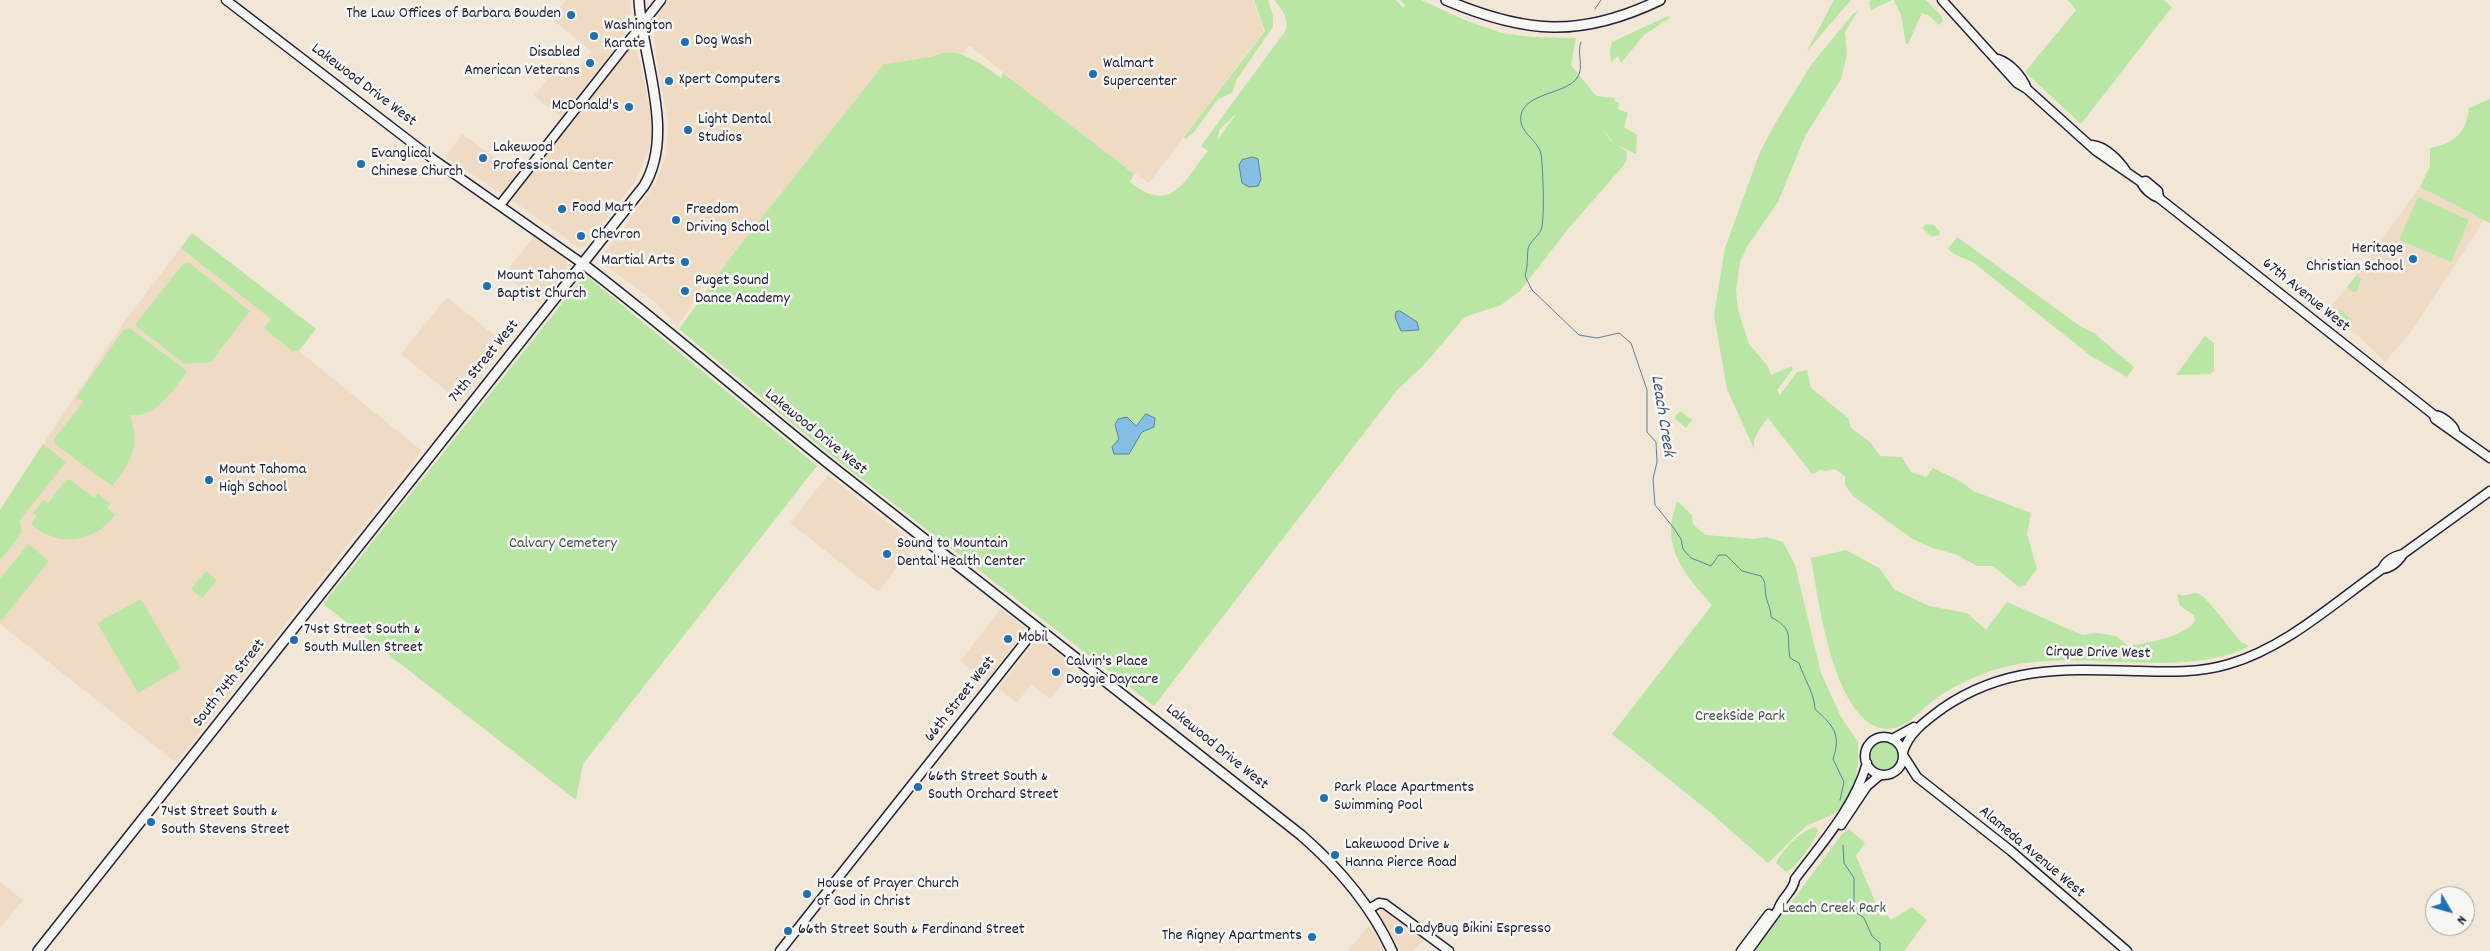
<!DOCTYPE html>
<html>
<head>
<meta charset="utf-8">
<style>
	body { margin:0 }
	#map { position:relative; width:2490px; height:951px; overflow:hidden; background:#f2e6d7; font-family:Dekko,sans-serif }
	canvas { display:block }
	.north { position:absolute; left:2425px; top:886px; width:50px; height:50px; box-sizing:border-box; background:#f6f6f2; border:1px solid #a1a1a9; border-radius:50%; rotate:128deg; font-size:14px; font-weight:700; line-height:20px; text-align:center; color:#22223b }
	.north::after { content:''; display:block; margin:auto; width:18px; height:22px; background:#1f6fb2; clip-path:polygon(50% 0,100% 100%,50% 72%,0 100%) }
</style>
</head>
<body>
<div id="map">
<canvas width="2490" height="951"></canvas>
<div class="north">N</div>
</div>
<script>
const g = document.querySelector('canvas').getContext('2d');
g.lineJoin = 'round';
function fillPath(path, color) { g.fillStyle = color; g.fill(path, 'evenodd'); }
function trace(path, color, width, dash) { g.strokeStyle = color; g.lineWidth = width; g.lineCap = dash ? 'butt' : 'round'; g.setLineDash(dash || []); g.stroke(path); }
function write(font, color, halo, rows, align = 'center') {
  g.font = font + ' Dekko,sans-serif'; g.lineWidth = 5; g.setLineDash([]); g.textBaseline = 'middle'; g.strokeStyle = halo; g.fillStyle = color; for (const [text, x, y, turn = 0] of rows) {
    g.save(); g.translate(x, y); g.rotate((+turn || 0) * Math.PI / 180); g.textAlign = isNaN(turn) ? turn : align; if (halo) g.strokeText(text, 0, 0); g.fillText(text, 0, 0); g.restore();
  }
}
fillPath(new Path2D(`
	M566,0H630L631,20L630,26L564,119L534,96L561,62L575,73L591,51L551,18Z
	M669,0H1253L1264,31L1149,183L1109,156L970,46L961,54L946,52L931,57L884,64L736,250L711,285L703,282L691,307L677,326L656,303L602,263L600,259L655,185L666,155L668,121L656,56L653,22Z
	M631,47L637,50L650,110L652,131L649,150L634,183L584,247L580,248L511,200Z
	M462,134L519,175L504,195L445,157Z
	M2420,187L2484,220L2411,332L2385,362L2360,338L2326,312L2349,285Z
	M192,233L316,329L299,351L422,451L178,760L174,761L0,624V510L124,322Z
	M535,235L567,260L566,271L539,303L504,274Z
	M447,297L506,345L460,402L401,354Z
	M828,475L915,544L878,592L790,523Z
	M1001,609L1026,629L986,682L960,661Z
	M1038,638L1075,667L1050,699L1031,684L1017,703L998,688Z
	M0,882L23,900L0,928Z
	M1381,907H1386L1424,938L1414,951H1400L1379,914Z
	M1369,925L1385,951H1348Z`), '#efdbc4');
fillPath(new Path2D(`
	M1254,0H1268L1273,16V27L1237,79L1232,93L1218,99L1194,132L1185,139L1184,137L1265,31Z
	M1274,0H1396L1403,8L1405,5L1400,0H1421L1467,21L1502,33L1532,37L1576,38L1571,65L1596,96L1615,98L1614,101L1619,103L1618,109L1628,113L1624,127L1637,135L1636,154L1615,144L1602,129L1610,140L1626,151L1627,158L1624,165L1568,229L1520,291L1501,305L1465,317L1422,367L1398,389L1154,706L828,453L679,329L736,250L884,64L931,57L946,52L961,54L980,63L1001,78L1003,73L1134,174L1130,182C1173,217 1185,178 1208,151L1201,146L1286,30C1289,18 1282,9 1274,0ZM1237,113L1218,139L1219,130Z
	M1834,0H1851L1807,51Z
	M1871,0H1892L1871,10L1869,2Z
	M1894,0H1926L1942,17L1943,21L1939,25L1930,16L1922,13L1908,44H1906L1901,15Z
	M2068,0H2164L2172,7L2081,124L2025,72L2076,10Z
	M1858,11L1845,32L1847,54L1841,79L1805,136L1778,202L1748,245L1740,262L1736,290L1738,310L1749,344L1767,365L1771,375L1792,366L1793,369L1777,390L1780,395L1797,372L1807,370L1811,388L1848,418L1851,428L1871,443L1880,456L1902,457L1911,472L1926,477L1933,468L1960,481L1973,491L2031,513L2027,534L2037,569L2025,585L2019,587L1993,566H1977L1955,554L1932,548L1911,538L1853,496L1845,485V476L1835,469L1824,471L1822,469L1812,474L1768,418C1760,428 1751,438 1755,451L1727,389L1714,315L1725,248L1760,152L1776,122L1811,65L1853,14Z
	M1668,16L1670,17L1668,19L1644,35L1621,63L1618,56L1611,62L1610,52L1612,42Z
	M2490,99V223L2420,187L2430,166V148C2454,143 2466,134 2469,108Z
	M2418,197L2469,220L2451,262L2399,240Z
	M1926,224L1934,225L1940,232L1939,235L1932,237L1922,228Z
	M192,233L316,329L299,350L292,351L264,328L271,319L181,248Z
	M1957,237L2080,326L2094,333L2134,367L2127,377L2091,356L1974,263C1966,258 1954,256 1948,249Z
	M189,263L250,311L211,362L184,364L135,325L183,264Z
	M2357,275L2361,279L2357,291L2353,292L2347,287Z
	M583,277H588L817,466L583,764L576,800L323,604Z
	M2339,308L2353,321L2346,327L2338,321Z
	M130,328L187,371C175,389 155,419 130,415C141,447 131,462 112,486L55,444L54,439L84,401L76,398L124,329Z
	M2205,336L2214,343V371L2210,374L2176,375Z
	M1680,411L1692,420L1686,428L1674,418Z
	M43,444L66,462L20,520L22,533L0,560V510Z
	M66,480H71L94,498L98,493L110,504L107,508L115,515C94,543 58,548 31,524L37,516L33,513L43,500L48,503Z
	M1677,501L1692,515L1693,524L1705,535L1755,539L1766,537L1783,542L1795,565L1821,673L1841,717L1858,742V763L1855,783L1841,809L1832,815L1806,826L1768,863L1706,809L1612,734L1712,605C1693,584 1670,559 1671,528C1671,519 1675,510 1677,501Z
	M28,544L49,561L2,620L0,619V579Z
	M1846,550L1879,568L1895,590L1929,606L1967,613L1986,630L2007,602L2082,635L2097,633L2116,636L2128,646C2147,643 2184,637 2195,621L2194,615L2180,606L2177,594C2187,598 2192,591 2199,594C2206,596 2234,634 2241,642L2249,646C2186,680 2082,649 2009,666C1983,672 1956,684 1934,700C1922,708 1912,723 1898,727C1890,730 1879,729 1872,725C1831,699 1819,603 1811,558Z
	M206,571L217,580L202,598L191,589Z
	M141,599L181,668L138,693L98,624L103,621L102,620Z
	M1871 756a14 14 0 1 1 28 0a14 14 0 1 1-28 0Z
	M1816,827L1818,831C1815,840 1795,870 1786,872L1776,863C1782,850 1802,829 1816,827Z
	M1849,829L1865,843L1856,856L1881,916L1887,915L1891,920L1912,907L1927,920L1904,951H1755L1842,834Z`), '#b9e6a4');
const water = new Path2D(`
	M1253,157L1258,159L1261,179L1258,186L1249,187L1242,183L1239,165L1242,160Z
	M1400,311L1417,322L1419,330L1401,331L1395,317L1396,312Z
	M1146,414L1155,418L1154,427L1142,432L1129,454H1114L1112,447L1119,439L1115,425L1118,419L1127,417L1136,426Z`);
fillPath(water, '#85c0e4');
trace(water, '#5d81a0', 1);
trace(new Path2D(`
	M1595,9L1601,0
	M1581,42C1576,54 1585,67 1577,78C1566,94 1525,93 1521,115C1518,133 1537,138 1541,154C1543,165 1545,222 1541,230C1538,237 1529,242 1528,249C1527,259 1528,266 1525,276L1532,290L1579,335L1597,338L1619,333L1631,343L1647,390V432L1656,442L1657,462L1653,479L1655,505L1673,527L1681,539L1683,549L1691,558L1711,566L1719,555H1726L1742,571L1761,576C1767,584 1764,587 1766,596C1767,603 1771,608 1771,617C1795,630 1786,636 1790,658L1799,663C1804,679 1814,692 1815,709C1832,725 1842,733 1833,759L1844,782L1840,800
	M1843,845L1844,863L1854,878V902L1857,913L1864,918L1872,936L1880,943V951`), '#5d81a0', 1);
const secondary = new Path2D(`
	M226,0L433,159L583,264
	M1942,0L2017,83L2027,89L2096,151L2141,182C2144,189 2152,196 2159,198L2434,415C2441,415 2453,424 2455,431
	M1998,59C2010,63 2022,76 2027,89
	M2092,145C2105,146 2119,160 2126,171
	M2141,182L2146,181L2158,191L2159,198
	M500,205L661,0
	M2434,415L2435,419L2490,458
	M2382,569C2386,560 2394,556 2403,554
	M1865 756a19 19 0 1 1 38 0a19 19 0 1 1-38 0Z
	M1892,739L1914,727
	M1903,752C1909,732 1927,720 1943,708C2006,665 2066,669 2139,671C2169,672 2199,673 2229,664C2285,648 2334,603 2382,569C2391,568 2398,562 2403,554L2490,491
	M1903,755L1917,777L2011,851L2127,951
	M1841,825L1867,786L1880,775
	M1369,909L1379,903L1385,904L1449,951
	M780,951L1037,627
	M1741,951L1769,914
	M1748,951L1778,910C1781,898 1794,891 1795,879C1822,843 1854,808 1867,763`);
const primary = new Path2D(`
	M1446,0C1526,34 1581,38 1660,0
	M583,264C667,328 746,398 829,464L1301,835C1339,868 1371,905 1392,951
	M38,951L644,186C676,132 642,60 639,0`);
trace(secondary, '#22223b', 11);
trace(primary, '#22223b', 12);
trace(secondary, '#f6f6f2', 8);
trace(primary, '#f6f6f2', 9);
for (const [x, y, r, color] of [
	[571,15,5,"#1f6fb2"],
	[594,36,5,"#1f6fb2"],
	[685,42,5,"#1f6fb2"],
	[590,63,5,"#1f6fb2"],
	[1093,74,5,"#1f6fb2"],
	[669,81,5,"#1f6fb2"],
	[629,107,5,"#1f6fb2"],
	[688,130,5,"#1f6fb2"],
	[483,158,5,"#1f6fb2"],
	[361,164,5,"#1f6fb2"],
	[562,209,5,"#1f6fb2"],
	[676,220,5,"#1f6fb2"],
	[581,236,5,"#1f6fb2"],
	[2413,259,5,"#1f6fb2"],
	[685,262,5,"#1f6fb2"],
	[487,286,5,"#1f6fb2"],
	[685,291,5,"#1f6fb2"],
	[209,480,5,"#1f6fb2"],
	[887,554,5,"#1f6fb2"],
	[1008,639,5,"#1f6fb2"],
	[294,640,5,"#1f6fb2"],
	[1056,672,5,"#1f6fb2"],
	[918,787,5,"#1f6fb2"],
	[1324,798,5,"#1f6fb2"],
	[151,822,5,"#1f6fb2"],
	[1335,855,5,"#1f6fb2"],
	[807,894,5,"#1f6fb2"],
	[1399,930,5,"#1f6fb2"],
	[788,931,5,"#1f6fb2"],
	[1312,937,5,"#1f6fb2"]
]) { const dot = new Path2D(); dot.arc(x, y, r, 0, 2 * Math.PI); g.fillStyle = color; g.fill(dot); trace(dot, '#f6f6f2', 2); }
write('16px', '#22223b', '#f6f6f2', [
	["The Law Offices of Barbara Bowden",561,15,"right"],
	["Washington",604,27],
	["Karate",604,45],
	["Dog Wash",695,42],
	["Disabled",580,54,"right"],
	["American Veterans",580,72,"right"],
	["Walmart",1103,65],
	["Supercenter",1103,83],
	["Xpert Computers",679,81],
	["McDonald's",619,107,"right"],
	["Light Dental",698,121],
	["Studios",698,139],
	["Lakewood",493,149],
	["Professional Center",493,167],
	["Evanglical",371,155],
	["Chinese Church",371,173],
	["Food Mart",572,209],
	["Freedom",686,211],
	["Driving School",686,229],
	["Chevron",591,236],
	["Heritage",2403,250,"right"],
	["Christian School",2403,268,"right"],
	["Martial Arts",675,262,"right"],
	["Mount Tahoma",497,277],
	["Baptist Church",497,295],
	["Puget Sound",695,282],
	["Dance Academy",695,300],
	["Mount Tahoma",219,471],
	["High School",219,489],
	["Sound to Mountain",897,545],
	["Dental Health Center",897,563],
	["74st Street South &",304,631],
	["South Mullen Street",304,649],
	["Mobil",1018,639],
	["Calvin's Place",1066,663],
	["Doggie Daycare",1066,681],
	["66th Street South &",928,778],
	["South Orchard Street",928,796],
	["Park Place Apartments",1334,789],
	["Swimming Pool",1334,807],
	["74st Street South &",161,813],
	["South Stevens Street",161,831],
	["Lakewood Drive &",1345,846],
	["Hanna Pierce Road",1345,864],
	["House of Prayer Church",817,885],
	["of God in Christ",817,903],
	["LadyBug Bikini Espresso",1409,930],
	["66th Street South & Ferdinand Street",798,931],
	["The Rigney Apartments",1302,937,"right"]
], 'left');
write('16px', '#22223b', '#f6f6f2', [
	["Lakewood Drive West",363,86,37],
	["67th Avenue West",2305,296,39],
	["74th Street West",485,362,-51],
	["Lakewood Drive West",815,433,39],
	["Cirque Drive West",2098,654,1],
	["South 74th Street",230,684,-52],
	["66th Street West",961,700,-52],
	["Lakewood Drive West",1216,748,39],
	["Alameda Avenue West",2031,853,40]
]);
write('16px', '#485355', '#f6f6f2', [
	["Calvary Cemetery",563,545],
	["CreekSide Park",1740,718],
	["Leach Creek Park",1834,910]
]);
write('italic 18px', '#455976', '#f6f6f2', [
	["Leach Creek",1661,416,81]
]);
</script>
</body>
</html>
